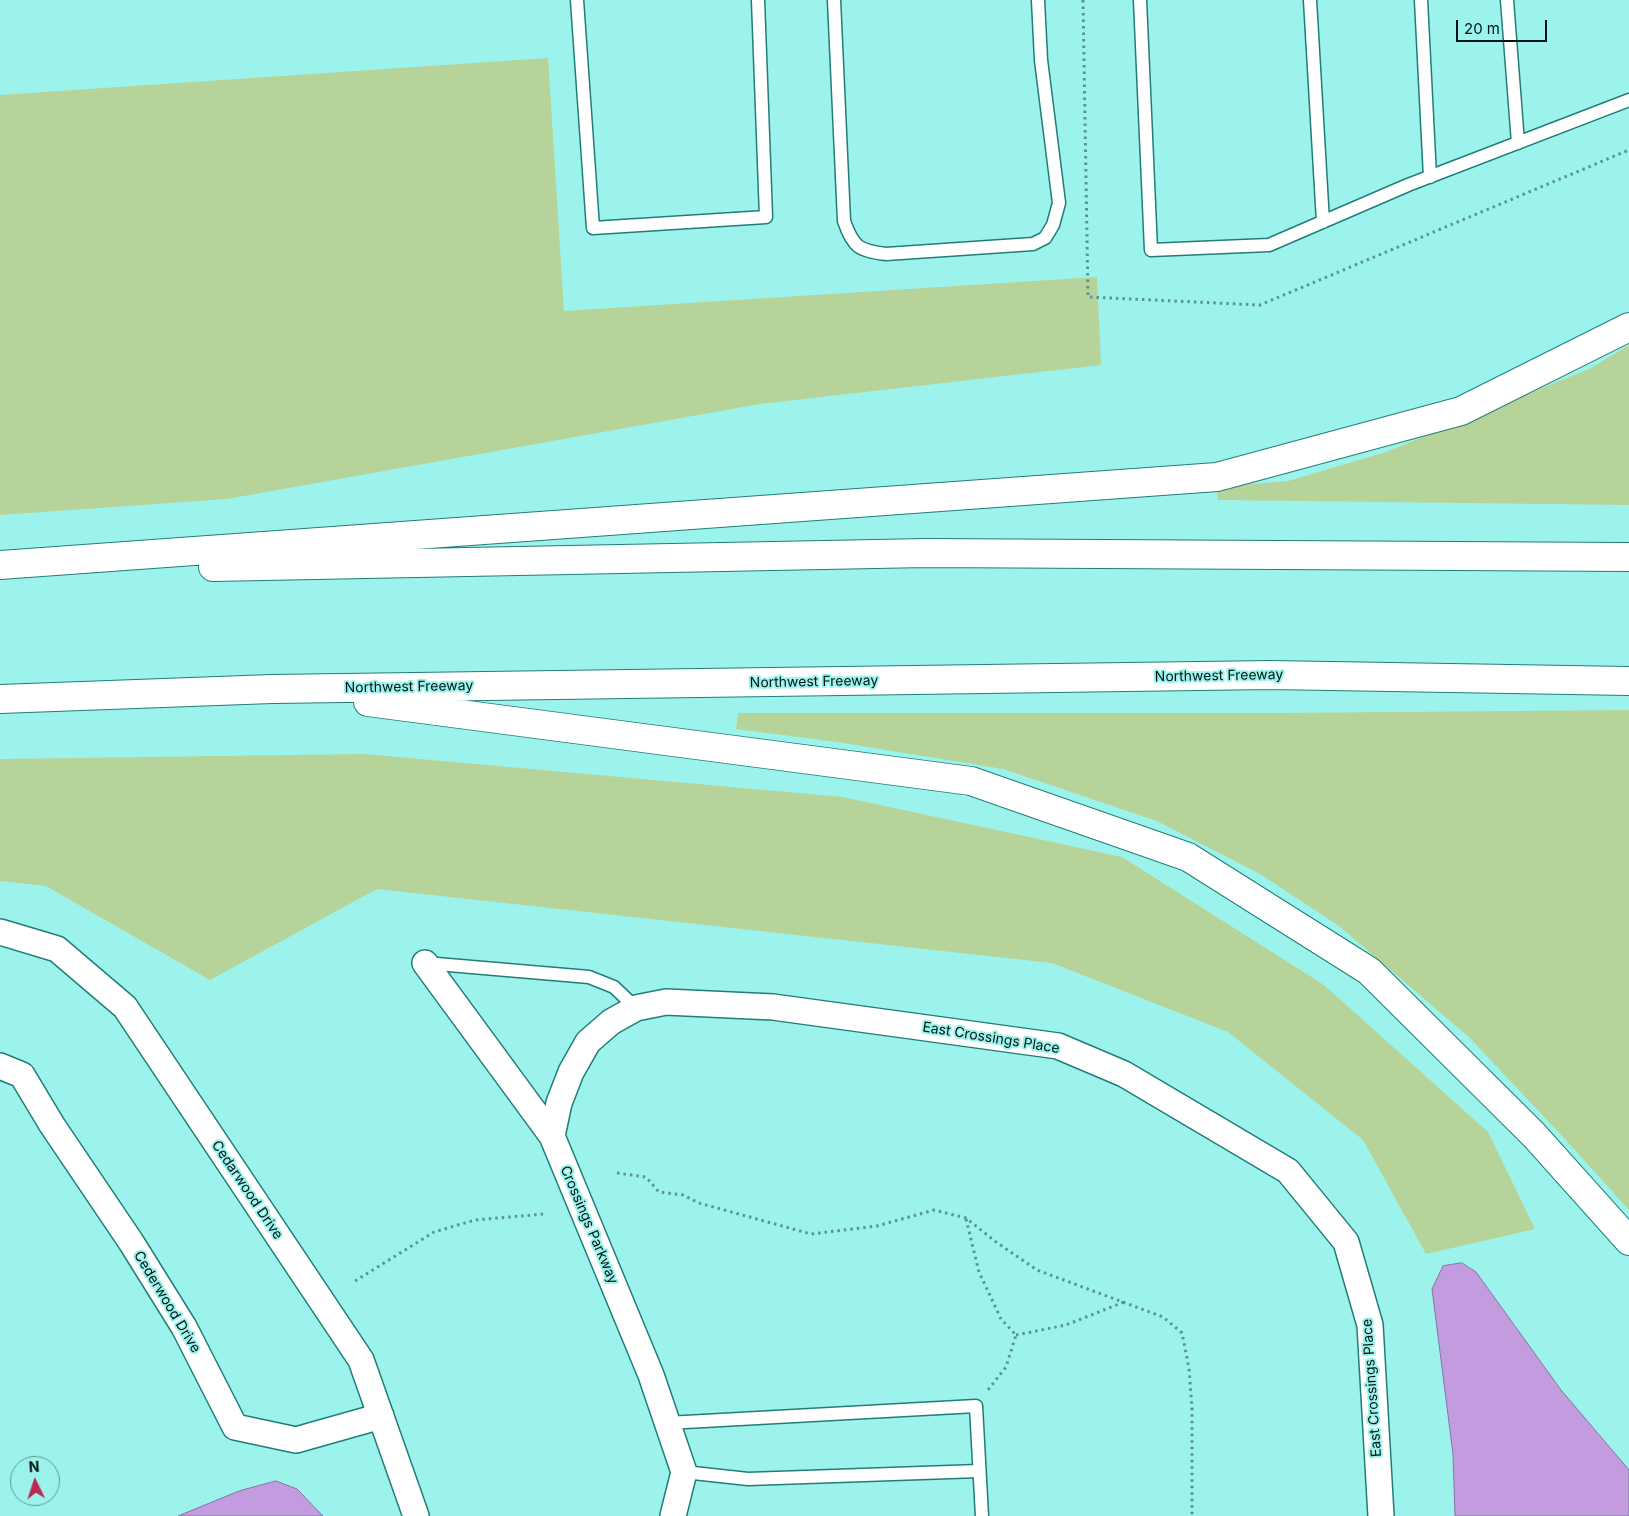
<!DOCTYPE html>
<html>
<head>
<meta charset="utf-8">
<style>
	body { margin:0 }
	#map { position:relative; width:1629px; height:1516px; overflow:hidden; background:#9cf3ec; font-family:Inter,sans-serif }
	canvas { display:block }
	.north { position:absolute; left:10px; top:1456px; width:50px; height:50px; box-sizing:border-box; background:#9cf3ec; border:1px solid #5e9a95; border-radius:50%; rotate:356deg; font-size:14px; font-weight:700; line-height:20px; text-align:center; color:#001513 }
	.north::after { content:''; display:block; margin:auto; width:18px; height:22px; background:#b92952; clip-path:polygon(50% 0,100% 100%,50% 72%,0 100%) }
	.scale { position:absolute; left:1456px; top:20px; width:91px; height:22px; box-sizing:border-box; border:2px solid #001513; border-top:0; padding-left:6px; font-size:15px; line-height:18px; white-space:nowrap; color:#001513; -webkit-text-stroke:4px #9cf3ec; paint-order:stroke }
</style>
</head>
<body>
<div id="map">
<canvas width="1629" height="1516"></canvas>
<div class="north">N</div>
<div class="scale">20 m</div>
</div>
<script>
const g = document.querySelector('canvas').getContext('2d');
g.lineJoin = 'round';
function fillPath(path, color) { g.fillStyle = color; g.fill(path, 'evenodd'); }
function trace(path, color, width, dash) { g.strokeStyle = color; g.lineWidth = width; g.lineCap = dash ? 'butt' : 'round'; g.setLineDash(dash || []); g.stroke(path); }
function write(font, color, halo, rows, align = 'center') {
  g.font = font + ' Inter,sans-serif'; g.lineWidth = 4; g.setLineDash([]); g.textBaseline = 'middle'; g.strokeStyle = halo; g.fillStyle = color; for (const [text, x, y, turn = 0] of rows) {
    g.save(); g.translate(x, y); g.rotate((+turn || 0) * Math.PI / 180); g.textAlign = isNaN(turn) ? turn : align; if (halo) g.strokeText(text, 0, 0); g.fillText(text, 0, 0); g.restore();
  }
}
fillPath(new Path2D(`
	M548,58L564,311L1097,277L1101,365L760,404L227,499L0,515V95Z
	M1629,345V505L1218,500L1216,487L1288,481L1386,452L1591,368Z
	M1629,710V1210L1564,1138L1469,1037L1339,926L1260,874L1157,821L1003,769L837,742L736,729L738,713H1277Z
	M364,754L843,797L1122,857L1324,985L1488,1132L1535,1229L1426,1254L1363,1140L1228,1032L1052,963L377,889L210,980L46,886L0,881V759Z`), '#b6d499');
const water = new Path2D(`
	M1462,1263L1476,1272L1561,1390L1629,1470V1516H1455L1453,1454L1432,1289L1443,1266Z
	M276,1481L297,1489L323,1516H178L239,1491Z`);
fillPath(water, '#c39ce0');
trace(water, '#8874a2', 1);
const service = new Path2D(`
	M577,0L593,228L766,217L758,0
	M834,0L844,221C853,247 859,251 886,254L1033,244L1045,238L1053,225L1059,203L1041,60L1038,0
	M1140,0L1151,250L1269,245L1408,185L1629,100
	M1310,0L1323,222
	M1421,0L1430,177
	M1507,0L1518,143
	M425,963L589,977L614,987L636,1008
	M667,1423L976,1406L982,1516
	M684,1476V1472L748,1479L979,1471`);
const minor = new Path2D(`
	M0,932L57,949L125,1007L361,1360L416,1516
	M425,963L552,1136L651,1375L684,1472L673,1516
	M0,1066L22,1075L52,1125L131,1242L184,1327L235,1427L296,1440L381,1416
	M552,1136L559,1103L571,1072L588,1042L611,1022L636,1008L666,1002L773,1007L1058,1046L1124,1074L1288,1171L1346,1242L1370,1325L1381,1516`);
const motorway = new Path2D(`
	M0,565L1217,477L1461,411L1629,327
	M213,567L926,553L1629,557
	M0,699L272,689L1270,675L1629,681
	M368,702L971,781L1188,857L1369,971L1534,1135L1629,1241`);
trace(service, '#207e79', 15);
trace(minor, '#207e79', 28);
trace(motorway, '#207e79', 30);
trace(new Path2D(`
	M1083,0L1088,297L1260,305L1629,150
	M617,1173L646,1177L659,1192L683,1195L699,1203L811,1234L877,1226L934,1210L966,1218L996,1242L1037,1270L1163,1317L1182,1333L1189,1368L1192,1408V1516
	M966,1219L979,1272L1001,1319L1016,1335L1006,1367L988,1390
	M355,1281L434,1232L475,1220L544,1214
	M1016,1335L1066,1325L1124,1302`), '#5a9590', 3, [2.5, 4]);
trace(service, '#fff', 12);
trace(minor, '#fff', 25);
trace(motorway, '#fff', 28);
write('14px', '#001513', '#9cf3ec', [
	["Northwest Freeway",1219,676,-1],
	["Northwest Freeway",814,682,-1],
	["Northwest Freeway",409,687,-1],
	["East Crossings Place",991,1038,9],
	["Cedarwood Drive",247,1190,56],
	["Crossings Parkway",589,1225,67],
	["Cederwood Drive",167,1302,59],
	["East Crossings Place",1372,1388,-94]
]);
</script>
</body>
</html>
